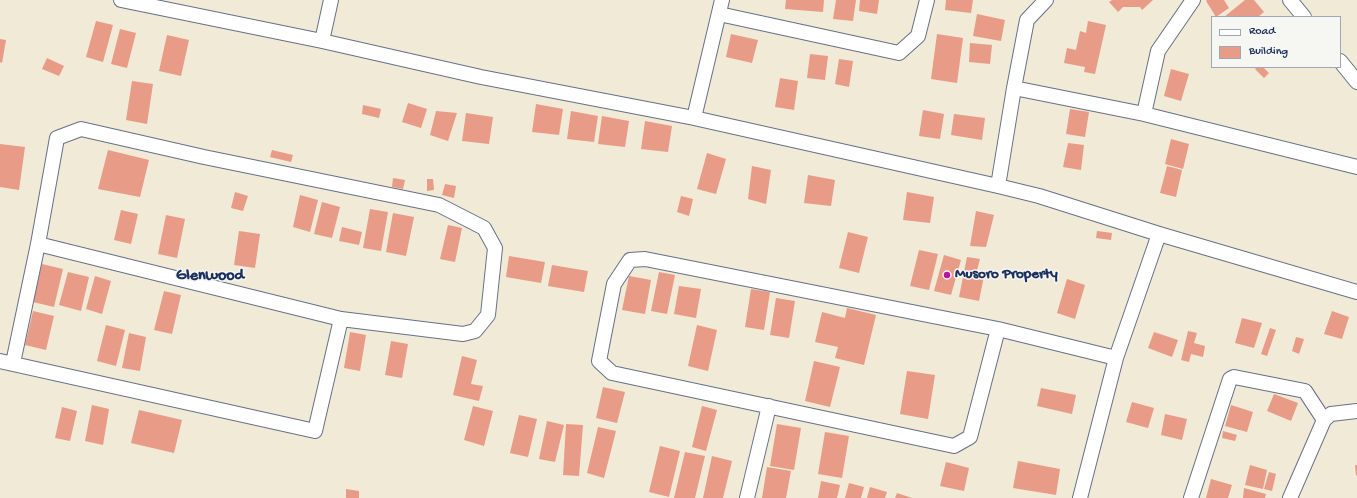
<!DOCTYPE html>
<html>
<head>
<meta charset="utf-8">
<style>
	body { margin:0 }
	#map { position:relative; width:1357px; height:498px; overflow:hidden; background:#f0ead6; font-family:"Gochi Hand",sans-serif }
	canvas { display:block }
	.legend { position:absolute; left:1211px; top:16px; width:130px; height:52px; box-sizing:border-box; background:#f6f6f2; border:1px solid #9ea6b7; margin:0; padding:5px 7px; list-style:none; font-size:12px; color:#1b2f5e }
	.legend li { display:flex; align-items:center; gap:8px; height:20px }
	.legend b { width:20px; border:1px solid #9ea6b7 }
</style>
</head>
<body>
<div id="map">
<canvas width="1357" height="498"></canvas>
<ul class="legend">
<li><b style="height:5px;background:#fff"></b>Road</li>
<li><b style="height:11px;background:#e89b86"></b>Building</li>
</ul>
</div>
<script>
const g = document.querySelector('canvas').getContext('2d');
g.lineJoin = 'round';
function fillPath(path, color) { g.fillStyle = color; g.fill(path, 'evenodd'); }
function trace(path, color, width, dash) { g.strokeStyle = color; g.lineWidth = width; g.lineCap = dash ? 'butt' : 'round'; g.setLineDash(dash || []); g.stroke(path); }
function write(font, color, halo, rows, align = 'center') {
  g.font = font + ' "Gochi Hand",sans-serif'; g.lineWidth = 3; g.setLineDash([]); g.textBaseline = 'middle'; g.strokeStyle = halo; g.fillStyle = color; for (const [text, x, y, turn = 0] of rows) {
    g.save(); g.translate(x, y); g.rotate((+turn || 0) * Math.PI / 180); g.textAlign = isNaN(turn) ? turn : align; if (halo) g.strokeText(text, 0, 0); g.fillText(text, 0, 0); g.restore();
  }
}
fillPath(new Path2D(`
	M786,0H824L823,12L785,9Z
	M836,0H856L853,21L833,19Z
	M860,0H879L877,14L859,11Z
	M946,0H973L971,13L945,10Z
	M1112,0H1153L1142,10L1140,7H1123L1118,12L1109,2Z
	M1207,0H1224L1229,8L1216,17L1206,1Z
	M1245,0H1254L1264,12L1258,17H1224Z
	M977,14L1005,20L1001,41L973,36Z
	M96,21L113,25L103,62L86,57Z
	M1088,21L1106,25L1095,74L1084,72L1085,67L1064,63L1067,48L1076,50L1080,31L1086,33Z
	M120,29L136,33L127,68L111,64Z
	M731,34L758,40L752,63L726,57Z
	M937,34L963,38L957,83L931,79Z
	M167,35L189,40L181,76L159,71Z
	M0,39L6,40L2,63L0,62Z
	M970,43L992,45L990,64L969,62Z
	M810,54L828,56L825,80L807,78Z
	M47,58L64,66L59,76L42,69Z
	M839,59L853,61L849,87L835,84Z
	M1257,67H1263L1269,73L1264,78L1255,69Z
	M1171,69L1189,74L1181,101L1164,96Z
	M780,78L798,81L794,110L775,107Z
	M132,81L153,84L147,124L126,120Z
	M408,103L427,109L421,128L402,122Z
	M536,104L563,109L559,135L532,132Z
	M363,105L381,109L379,118L362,114Z
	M1070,109L1089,112L1085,137L1066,134Z
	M923,110L944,114L940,139L919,136Z
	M436,111L457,113L448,141L430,135Z
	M571,111L598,116L594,142L567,139Z
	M466,113L493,117L489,144L462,141Z
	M954,114L985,118L982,140L951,135Z
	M602,116L629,121L625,147L598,144Z
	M645,121L672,126L668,152L641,149Z
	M1171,139L1189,144L1183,169L1165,164Z
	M1068,143L1084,145L1081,170L1063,167Z
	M0,144L25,147L19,190L0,187Z
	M108,150L149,160L140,197L98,189Z
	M272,150L293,155L291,162L270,157Z
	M707,153L726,159L716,194L697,189Z
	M752,166L771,170L766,204L748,199Z
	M1167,166L1182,170L1176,197L1160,193Z
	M808,175L835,180L831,206L804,203Z
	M393,178L405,180L403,189L392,187Z
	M427,179H433L434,190L427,191Z
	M445,184L456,186L454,198L442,195Z
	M235,192L248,196L243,211L231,208Z
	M907,192L934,197L930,223L903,220Z
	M300,195L318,200L310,232L293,227Z
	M681,196L693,199L689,216L677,212Z
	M322,202L340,207L332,238L314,234Z
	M370,209L388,212L381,251L363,248Z
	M121,210L138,214L131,244L114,240Z
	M976,211L994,215L986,247L970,246Z
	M393,213L414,217L406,256L386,252Z
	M166,215L185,219L177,258L158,254Z
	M448,225L462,228L455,262L440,259Z
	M342,227L362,232L359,245L339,241Z
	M239,231L260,234L255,268L234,265Z
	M1097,231L1112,233L1111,240L1096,238Z
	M848,232L868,237L859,273L839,268Z
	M919,250L938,254L929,290L910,286Z
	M944,255L961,260L951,295L934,291Z
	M509,256L545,262L541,283L506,277Z
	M967,257L980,259L976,274L984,276L979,301L959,297Z
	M42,264L63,269L54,307L33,302Z
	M552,265L588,271L584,292L548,286Z
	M68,272L89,277L81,311L59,305Z
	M659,272L675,275L667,314L651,311Z
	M95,276L111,281L102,314L86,309Z
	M629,276L651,280L645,314L622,310Z
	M1067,279L1085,285L1075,319L1057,313Z
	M679,286L701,289L696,318L674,314Z
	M751,289L770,292L764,330L745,327Z
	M164,291L181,295L172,334L154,330Z
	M776,298L795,301L789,338L770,335Z
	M847,308L876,315L864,365L835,358L838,347L815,342L822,312L845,318Z
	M33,311L54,316L46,350L25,345Z
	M1332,311L1349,317L1342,339L1324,334Z
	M1242,318L1262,323L1254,348L1235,343Z
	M106,325L125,330L116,366L97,361Z
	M697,325L717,330L708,371L688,366Z
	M1270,328L1276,330L1267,356L1261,354Z
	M1188,331L1197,333L1194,343L1205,346L1203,357L1191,354L1189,362L1181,360Z
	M350,332L366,335L360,371L344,368Z
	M1154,332L1178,340L1172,357L1148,348Z
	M129,333L146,337L140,371L122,368Z
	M1296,337L1304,339L1299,354L1292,351Z
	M391,341L408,344L402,378L385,375Z
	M462,356L477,360L471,384L483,386L479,401L453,395Z
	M814,361L840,367L830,407L805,401Z
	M907,371L935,375L928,419L900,414Z
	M603,387L625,392L617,423L596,418Z
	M1041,388L1076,395L1072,414L1037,406Z
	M1274,394L1298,403L1291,421L1267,411Z
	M1132,402L1154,408L1148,428L1126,422Z
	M92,405L109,409L103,445L85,441Z
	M1231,405L1253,412L1247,432L1225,426Z
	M473,406L493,411L484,446L464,440Z
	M702,406L717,410L706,451L692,447Z
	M62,407L77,411L70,441L55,438Z
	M139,410L182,420L174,453L131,443Z
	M1165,414L1187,419L1182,440L1161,435Z
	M519,415L537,419L528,457L510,453Z
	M547,421L564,425L555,462L539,459Z
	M566,424L583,425L579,476L563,475Z
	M777,424L801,428L794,470L770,466Z
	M598,427L616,431L604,478L587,473Z
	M1223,431L1237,435L1235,441L1222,438Z
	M825,432L849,436L842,478L818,474Z
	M660,446L680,451L669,497L649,492Z
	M685,452L705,456L695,498H674Z
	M712,456L732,461L723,498H703Z
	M1018,461L1060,469L1056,495L1013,488Z
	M946,462L969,468L964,491L940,486Z
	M1250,465L1267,470L1263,489L1245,485Z
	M1355,465H1357V475L1356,476Z
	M767,467L791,471L786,498H762Z
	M1269,472L1276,474L1272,491L1264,489Z
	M1211,479L1232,485L1228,498H1206Z
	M821,481L840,485L837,498H818Z
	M849,483L864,487L861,498H845Z
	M870,487L887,492L885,498H867Z
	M1244,488L1266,494L1265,498H1243Z
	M346,489L359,491V498H346Z
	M897,493L912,498H895Z`), '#e89b86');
const minor = new Path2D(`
	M121,0L322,41L481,77L694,118L998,186L1039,196L1159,234L1357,292
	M1290,0L1304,17
	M719,14L899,53L918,36L927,0
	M322,41L331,0
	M1340,61L1357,82
	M1014,88L1144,114L1357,167
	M1144,114L1158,51L1193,0
	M694,118L722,0
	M998,186L1014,88L1027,20L1046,0
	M998,329L970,437L954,446L612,373L599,361L614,284L630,260L645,259L998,329L1116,358
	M0,361L315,431L341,319
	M13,363L38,244L57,138L81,129L204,157L439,205L484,228L495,248L488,315L475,331L463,334L341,319L38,244
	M747,498L769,406
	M1080,498L1116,358L1159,234
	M1191,498L1230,379L1234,377L1305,391L1324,420
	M1290,498L1324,420L1331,414L1357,411`);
trace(minor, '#667088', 16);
trace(minor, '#fff', 14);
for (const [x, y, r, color] of [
	[947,275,4,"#b5179e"]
]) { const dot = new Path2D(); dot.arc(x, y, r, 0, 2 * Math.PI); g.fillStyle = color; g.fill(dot); trace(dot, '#f6f6f2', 1.5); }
write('bold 15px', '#1b2f5e', '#f6f6f2', [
	["Musoro Property",955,275]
], 'left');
write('bold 16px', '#1b2f5e', '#f6f6f2', [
	["Glenwood",210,277]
]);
</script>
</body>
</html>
